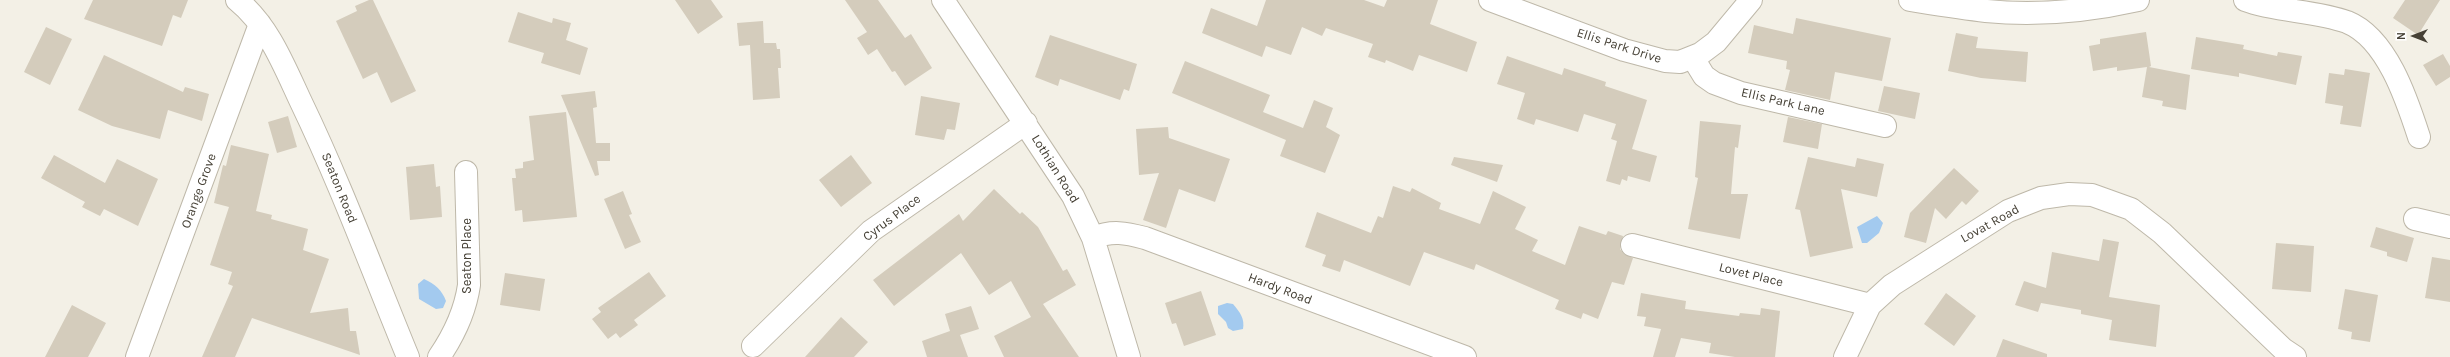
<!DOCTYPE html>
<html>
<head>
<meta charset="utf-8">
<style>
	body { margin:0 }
	#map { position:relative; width:2450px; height:357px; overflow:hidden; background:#f3f0e6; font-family:Karla,sans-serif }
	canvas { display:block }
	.north { position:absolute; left:2394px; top:16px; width:40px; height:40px; -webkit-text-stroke:3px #fff; paint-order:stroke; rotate:270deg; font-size:11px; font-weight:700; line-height:16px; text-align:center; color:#464136 }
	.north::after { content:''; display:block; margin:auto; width:14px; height:18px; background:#464136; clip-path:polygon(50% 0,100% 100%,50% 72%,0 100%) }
</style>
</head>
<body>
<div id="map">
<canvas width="2450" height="357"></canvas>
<div class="north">N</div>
</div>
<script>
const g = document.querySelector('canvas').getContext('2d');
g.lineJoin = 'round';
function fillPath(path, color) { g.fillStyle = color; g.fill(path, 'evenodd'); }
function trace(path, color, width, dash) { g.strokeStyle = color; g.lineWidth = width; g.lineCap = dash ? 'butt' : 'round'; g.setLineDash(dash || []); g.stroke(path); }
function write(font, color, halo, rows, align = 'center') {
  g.font = font + ' Karla,sans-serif'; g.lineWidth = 4; g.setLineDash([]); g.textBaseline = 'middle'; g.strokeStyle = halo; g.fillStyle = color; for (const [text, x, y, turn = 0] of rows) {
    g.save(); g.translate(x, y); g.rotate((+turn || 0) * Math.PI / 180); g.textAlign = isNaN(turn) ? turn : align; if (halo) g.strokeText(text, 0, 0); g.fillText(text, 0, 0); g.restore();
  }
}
fillPath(new Path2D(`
	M1877,216L1883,223L1879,233L1867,243H1862L1857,227Z
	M424,279C435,284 442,290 446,301L443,308L436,309L419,299L418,284Z
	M1227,303L1233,304C1240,312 1245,319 1243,329L1233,331L1228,328L1226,322L1218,314V306Z`), '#a3caef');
fillPath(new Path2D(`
	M93,0H188L181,18L173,15L162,46L84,19Z
	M369,0H373L416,91L391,103L377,72L363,79L336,21L357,11L355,6Z
	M675,0H711L723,17L698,34Z
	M845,0H878L905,38L911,34L932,68L905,86L895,71L892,72L877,49L868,55L857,38L867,32Z
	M1266,0H1364L1384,7L1387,0H1438L1430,24L1477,42L1467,72L1419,55L1413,71L1386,60L1385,63L1368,57L1373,44L1326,28L1322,36L1302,27L1291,55L1266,46L1262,57L1202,33L1211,8L1257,26Z
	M2405,0H2440L2418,35L2393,18Z
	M518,12L552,23L553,18L571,23L566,40L588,48L580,75L541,63L544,53L508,42Z
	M1796,18L1891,38L1882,81L1835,72L1830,100L1785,90L1790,70L1786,69L1787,61L1748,53L1754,25L1793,34Z
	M763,21L764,43H776L777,49H780L781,68H778L780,98L753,100L750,45L739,46L737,23Z
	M46,27L72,39L50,85L24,72Z
	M2146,32L2151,66L2149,67L2190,75L2186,110L2162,106L2163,101L2142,97L2147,67L2117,71V67L2093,71L2089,46L2100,44V39Z
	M1956,33L1978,37L1976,48L2028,52L2026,82L1981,78L1948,71Z
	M1050,35L1137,64L1129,91L1124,89L1120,100L1060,79L1058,86L1035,77Z
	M2196,37L2244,45L2243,49L2277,56L2278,52L2302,56L2296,85L2239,73V77L2191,69Z
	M2443,54L2450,66V77L2436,86L2423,65Z
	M104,55L183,92L185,87L209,94L202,121L168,110L160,139L112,126L78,110Z
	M1507,56L1562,75L1564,68L1606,82L1605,86L1647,100L1632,149L1657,156L1650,182L1628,176L1627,181L1622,179L1620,185L1606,181L1617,141L1611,139L1616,124L1584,114L1578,132L1536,119L1534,125L1517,119L1525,93L1497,84Z
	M1185,61L1270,95L1263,112L1303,128L1314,100L1333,108L1326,127L1340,135L1325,173L1280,156L1286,140L1172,93Z
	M2345,69L2370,73L2361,127L2340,124L2343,106L2325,103L2329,73L2344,75Z
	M1884,86L1920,93L1915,119L1878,111Z
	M595,91L597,107L593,108L596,143H610V161H597L599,175L595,176L561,95Z
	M921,96L960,103L955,130L947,129L944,140L915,135Z
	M566,112L577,217L523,222L522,210L515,211L512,178H516L515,169L523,168V162L534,160L529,116Z
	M288,116L297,147L277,153L268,122Z
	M1788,117L1822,124L1818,149L1783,142Z
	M1700,121L1741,125L1738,148L1735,147L1731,194H1748L1740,239L1688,229L1698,178L1695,177Z
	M1168,127L1169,138L1230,159L1215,202L1179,189L1166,228L1143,220L1159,173L1139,175L1136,129Z
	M231,145L269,154L256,211L272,215L271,219L308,229L303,250L329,259L310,313L348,308L350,331H356L360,355L252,318L235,357H202L233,286L228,284L232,272L210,265L229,207L214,203L223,165L226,166Z
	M54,155L105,183L117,159L158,179L138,226L104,209L100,216L82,207L85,202L41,178Z
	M851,155L872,183L841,207L819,180Z
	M1454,157L1503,165L1497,182L1451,165Z
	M1808,157L1855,167L1857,158L1884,164L1877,197L1841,189L1853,248L1810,257L1800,210L1795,209Z
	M434,164L436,187L440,186L442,217L410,220L406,167Z
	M1954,168L1979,191L1966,205L1962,201L1946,219L1935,208L1926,243L1904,237L1910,213Z
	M1393,186L1410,192L1412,188L1441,203L1439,209L1480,224L1493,191L1526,207L1515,229L1538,240L1532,251L1565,265L1579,226L1606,235L1608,231L1623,236L1620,249L1624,254L1633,258L1624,285L1612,282L1598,319L1583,313L1581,319L1555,309L1559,300L1476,264L1474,270L1424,252L1410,286L1344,260L1340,272L1322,266L1326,255L1305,247L1317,212L1371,233L1378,216L1383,218Z
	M994,189L1020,214L1022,212L1038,227L1063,271L1067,269L1076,285L1043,304L1079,357H1004L994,336L1031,317L1011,281L989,295L961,253L894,306L873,280L959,214L963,221Z
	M623,191L632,214L629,215L641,242L625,249L604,199Z
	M2376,227L2414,238L2407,262L2387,256V252L2370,247Z
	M2103,239L2119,242L2109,297L2160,305L2156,347L2109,340L2112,320L2081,314V310L2041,303L2038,312L2015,305L2024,281L2046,288L2052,252L2099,261Z
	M2276,243L2314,246L2311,292L2272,289Z
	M2432,257L2450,260V302L2425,298Z
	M649,272L666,296L634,320L638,325L620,338L616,333L608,339L592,319L601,312L598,308Z
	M505,273L545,279L540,311L500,305Z
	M2345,289L2378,295L2370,342L2351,339L2352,332L2338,329Z
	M1201,291L1216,335L1184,346L1176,323L1172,324L1165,303Z
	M1641,293L1686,301L1685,309L1739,316L1740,313L1760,315L1761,308L1780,311L1775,357H1735L1709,353L1711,343L1681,338L1675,357H1653L1661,329L1644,326L1646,317L1637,316Z
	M1946,293L1976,316L1954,346L1924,324Z
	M72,305L106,323L88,357H45Z
	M971,306L979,329L960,335L968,357H927L922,341L950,331L945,314Z
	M841,317L868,342L854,357H805Z
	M2003,339L2047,354V357H1996Z`), '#d4ccbc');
const street = new Path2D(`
	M237,0C269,26 284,66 301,102C341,185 373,272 408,357
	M943,0L1073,196L1093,238L1129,357
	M1490,0L1624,50L1665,61L1680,62L1700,54L1716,42L1751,0
	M1910,0C1936,4 1961,8 1986,11C2036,16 2089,11 2138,0
	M2245,0C2277,12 2314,10 2347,22C2387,38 2407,100 2419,137
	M1693,58L1704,76L1714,83L1741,93L1885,126
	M2415,219L2450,227
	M1093,238C1112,230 1126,233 1145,238L1465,357
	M1632,245L1870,305
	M753,346L871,231L1026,123
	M137,357L260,24
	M439,357C454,335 465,313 469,285L466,172
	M1845,357L1870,305L1892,285L2008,211L2041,198L2069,194L2092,195L2131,209L2162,233L2283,349L2295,357`);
trace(street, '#beb8a9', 24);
trace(street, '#fff', 22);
write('13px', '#464136', '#fff', [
	["Ellis Park Drive",1619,46,18],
	["Ellis Park Lane",1783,102,13],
	["Lothian Road",1055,169,58],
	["Seaton Road",339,188,68],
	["Orange Grove",199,191,-70],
	["Cyrus Place",892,218,-37],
	["Lovat Road",1990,224,-29],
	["Seaton Place",467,256,-90],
	["Lovet Place",1751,275,14],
	["Hardy Road",1280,289,21]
]);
</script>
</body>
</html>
